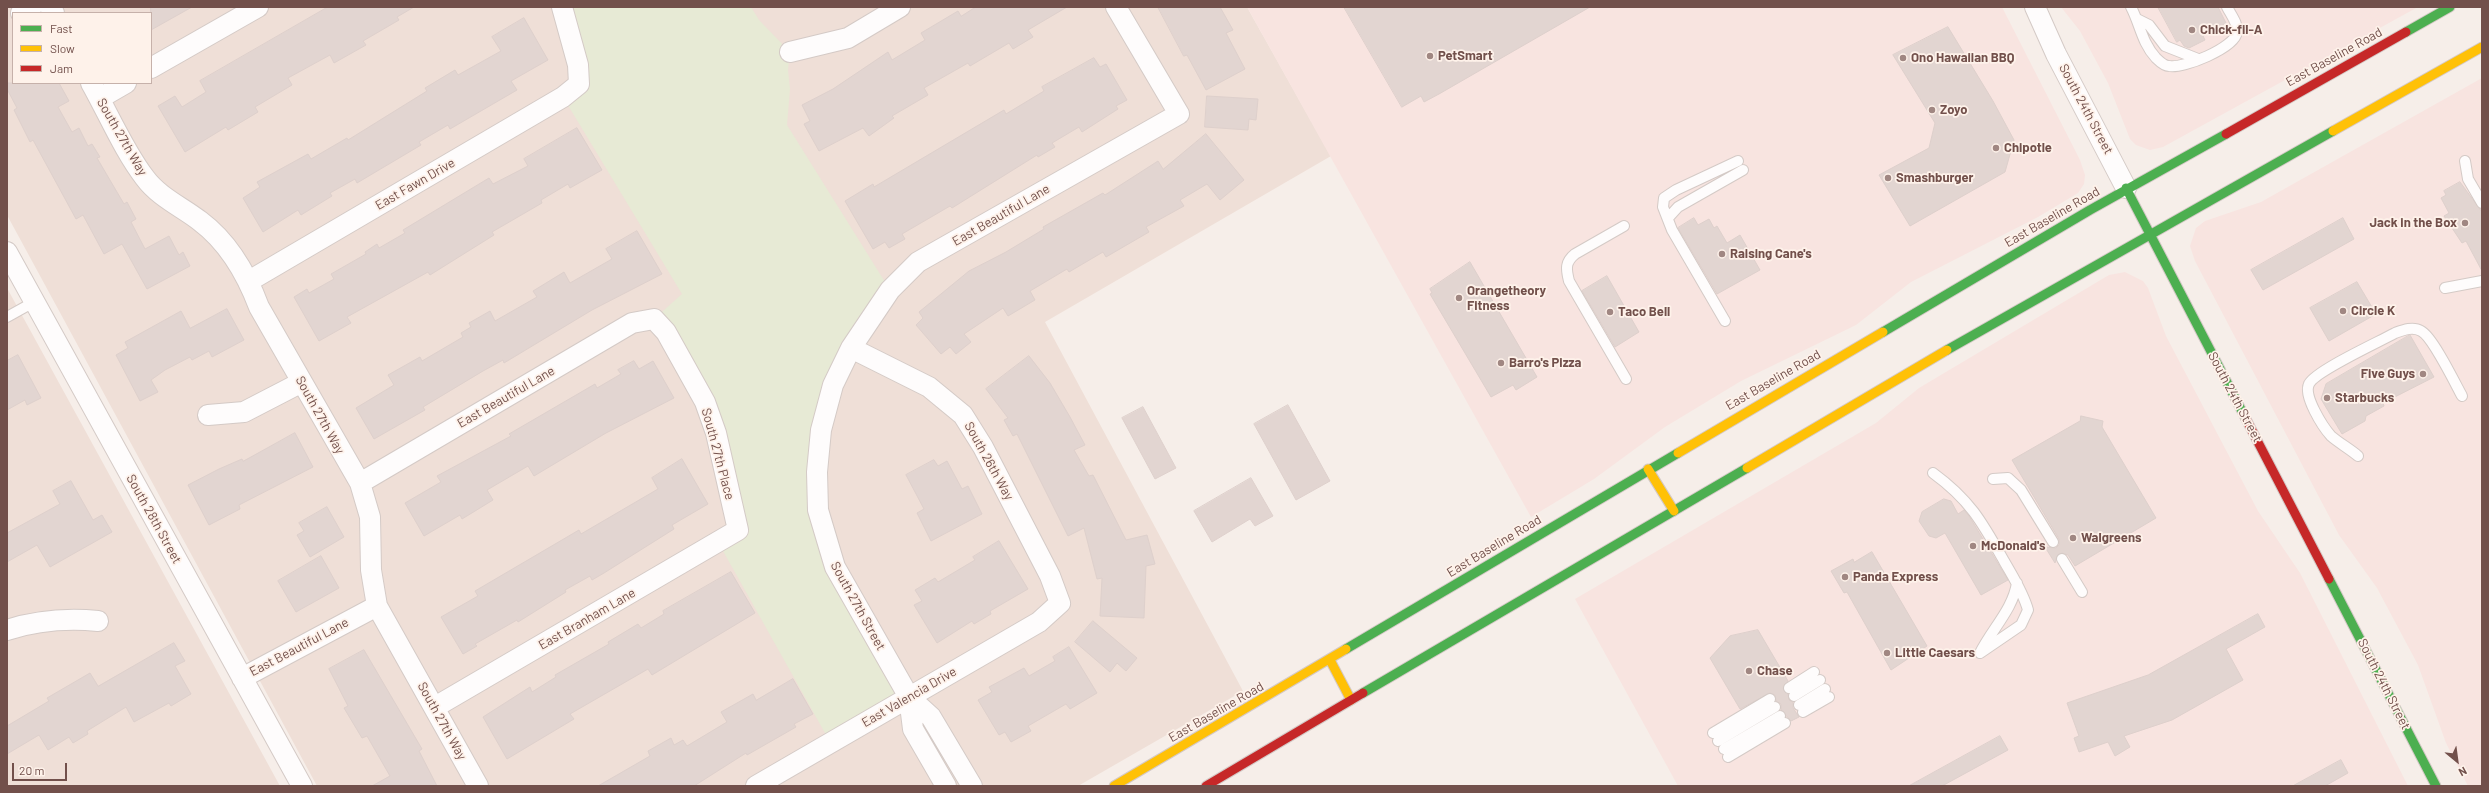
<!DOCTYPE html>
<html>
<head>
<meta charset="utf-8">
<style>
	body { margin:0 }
	#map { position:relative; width:2489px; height:793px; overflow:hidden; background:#f6eee9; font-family:Barlow,sans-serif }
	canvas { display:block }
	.frame { position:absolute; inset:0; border:8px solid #72504b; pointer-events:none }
	.legend { position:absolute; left:12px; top:12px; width:140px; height:72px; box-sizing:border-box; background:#fef2ea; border:1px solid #c6b1aa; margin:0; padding:5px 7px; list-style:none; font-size:12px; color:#72504b }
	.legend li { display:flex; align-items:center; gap:8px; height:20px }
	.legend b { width:20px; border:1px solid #c6b1aa }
	.north { position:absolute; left:2437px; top:741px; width:40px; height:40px; -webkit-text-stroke:3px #fef2ea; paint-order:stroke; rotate:151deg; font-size:11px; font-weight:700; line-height:16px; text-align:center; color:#72504b }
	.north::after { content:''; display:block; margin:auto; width:14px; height:18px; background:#72504b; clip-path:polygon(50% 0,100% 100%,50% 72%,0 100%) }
	.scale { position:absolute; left:12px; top:763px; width:55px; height:18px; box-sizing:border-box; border:2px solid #72504b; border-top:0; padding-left:5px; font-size:12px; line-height:14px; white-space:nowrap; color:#72504b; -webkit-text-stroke:3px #fef2ea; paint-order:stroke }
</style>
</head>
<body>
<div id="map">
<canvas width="2489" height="793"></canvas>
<div class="frame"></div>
<ul class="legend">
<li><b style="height:5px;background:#4caf50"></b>Fast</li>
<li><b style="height:5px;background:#ffc107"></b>Slow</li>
<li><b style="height:5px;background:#c62828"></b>Jam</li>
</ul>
<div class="north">N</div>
<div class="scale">20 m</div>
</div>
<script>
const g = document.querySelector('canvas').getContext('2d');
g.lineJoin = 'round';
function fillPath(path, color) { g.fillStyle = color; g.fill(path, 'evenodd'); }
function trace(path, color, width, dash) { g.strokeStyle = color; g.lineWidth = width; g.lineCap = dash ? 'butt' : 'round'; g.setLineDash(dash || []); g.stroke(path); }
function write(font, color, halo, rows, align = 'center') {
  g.font = font + ' Barlow,sans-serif'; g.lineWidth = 3.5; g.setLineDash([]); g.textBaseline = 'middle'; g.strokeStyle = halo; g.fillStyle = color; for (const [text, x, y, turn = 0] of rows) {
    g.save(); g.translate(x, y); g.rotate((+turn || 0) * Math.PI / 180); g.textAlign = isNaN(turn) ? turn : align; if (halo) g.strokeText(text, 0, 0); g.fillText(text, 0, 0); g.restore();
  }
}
fillPath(new Path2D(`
	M7,7H1247L1331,156L1045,322L1243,691L1078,786H317L7,215ZM13,13H151V83H13Z
	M7,288L280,786H7Z`), '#efdfd7');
fillPath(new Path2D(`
	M1247,7H2002L2080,160L2085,175L2084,184L2078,193L2038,217L1911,282L1856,325L1741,381L1665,427L1594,479L1531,517Z
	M2061,7H2418L2163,147L2150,150L2136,145L2130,139L2108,83L2080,31Z
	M2482,78V786H2468L2446,743L2418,665L2377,588L2339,535L2195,261L2190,246L2196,228L2205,221L2261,202Z
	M2125,272L2143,281L2148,288L2166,336L2258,511L2300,573L2408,786H1678L1575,599L1876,423L1919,388L2109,275Z`), '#f8e4e0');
fillPath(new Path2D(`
	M562,7H751L759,20L790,52L788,70L790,89L787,125L890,290L821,430L825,538L909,697L830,742L718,542L738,530L716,433L654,319L682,294L563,97L579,84Z`), '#e7ead5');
const building = new Path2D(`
	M151,7H192L151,30Z
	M328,7H414L397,17L399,20L363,41L366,45L334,63L330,55L288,78L292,85L255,107L258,112L228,130L226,127L185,152L158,106L175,96L182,107L206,92L200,81Z
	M976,7H1067L1028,30L1033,37L1013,49L1009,43L970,66L968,63L924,88L928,95L892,116L894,118L869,136L863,128L819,151L804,124L810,121L802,105L833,89L888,52L892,60L925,40L921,33L958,11L961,16Z
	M1158,7H1220L1233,30L1226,33L1245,69L1206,90L1187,55L1184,56Z
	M1344,7H1590L1439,94L1424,102L1421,96L1402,107Z
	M2158,7H2218L2226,23L2203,36L2205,40L2189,48L2184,46L2180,40L2177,42Z
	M524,18L548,60L511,81L517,90L450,129L448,125L419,142L421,145L357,183L355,179L330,193L332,196L301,215L298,210L263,232L243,198L260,187L257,182L308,154L311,159L347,138L348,140L427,91L425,88L455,70L458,75L501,51L492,37Z
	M1948,27L1993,101L2014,140L2005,172L1910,226L1879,175L1929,148L1935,123L1893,55Z
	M1094,58L1100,67L1106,64L1127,100L1116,106L1118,109L1082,132L1079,127L1052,143L1055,147L1038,157L1037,155L952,208L950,206L902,234L905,239L889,248L885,242L873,249L845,201L873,184L874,187L1004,110L1006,114L1044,91L1042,87Z
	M7,83H59L69,101L58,107L72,132L79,128L88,146L92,144L100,157L97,158L124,204L127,202L136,219L131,222L145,249L169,236L179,255L183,252L190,266L147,289L122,244L104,254L83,215L76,219L33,140L30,142L14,110L17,108L7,89Z
	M1207,96L1258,99L1256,120L1249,119L1248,130L1205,127Z
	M577,128L602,170L570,188L568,184L541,200L542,203L492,232L494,235L430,275L428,272L347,317L351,323L319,341L294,297L307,289L309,293L334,279L331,274L366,254L365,252L377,244L379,248L405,233L403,230L489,178L493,184L528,166L524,159Z
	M1206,134L1244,180L1220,200L1207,184L1180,200L1184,206L1146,227L1149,232L1106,257L1103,252L1069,272L1067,269L1030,291L1035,300L1008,316L1003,308L964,334L971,342L956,354L950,347L941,354L916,325L923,318L919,312L969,271L1006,252L1044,229L1043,227L1103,193L1105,195L1158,161L1163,169Z
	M2460,182L2482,212V271L2466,241L2462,243L2444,216L2449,213L2441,198L2446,195L2444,191Z
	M1694,218L1698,225L1709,219L1714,228L1717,226L1727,243L1740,235L1760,270L1717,294L1678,228Z
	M2343,218L2354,239L2263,290L2251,270Z
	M637,231L662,274L592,310L504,363L503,360L483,371L423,407L425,410L374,439L356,408L394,385L388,375L420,357L422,361L463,337L461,333L471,327L469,323L490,311L495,321L537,297L533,291L564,272L570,283L612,259L606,249Z
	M1470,262L1537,377L1516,390L1513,385L1491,397L1430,294L1432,293L1430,289Z
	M1607,276L1639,332L1615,347L1582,291Z
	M2357,282L2376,314L2329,341L2310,308Z
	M227,309L244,340L212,357L209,351L192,360L190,357L165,370L151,380L158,392L140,401L116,355L128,348L125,342L181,311L190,328Z
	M2410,335L2434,377L2383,403L2384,406L2366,416L2365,421L2342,434L2321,399L2326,384Z
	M18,355L41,398L27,405L25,400L7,410V361Z
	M1029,356L1050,383L1070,417L1085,445L1074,450L1089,476L1093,475L1126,540L1147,535L1155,564L1146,566L1144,618L1100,616L1102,578L1097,579L1084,528L1068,536L1017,434L1013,436L1004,420L1008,418L986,389Z
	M634,361L639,369L653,361L674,398L606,433L534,476L528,466L487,490L493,500L462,519L460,515L424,536L405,503L441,482L437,476L511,436L509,434L595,384L597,388L621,374L618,370Z
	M1288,405L1330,481L1296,500L1254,424Z
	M1143,407L1176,468L1155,479L1122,418Z
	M2081,416L2103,421L2102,427L2156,518L2075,566L2068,555L2062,553L2057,556L2055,563L2045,547L2056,548L2059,545V539L2012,460L2080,421Z
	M295,433L313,467L239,505L240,509L209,525L188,485L219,469L242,459L243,461Z
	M682,459L708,504L672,525L674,529L604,573L592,580L590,576L565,590L566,592L518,622L517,620L475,644L477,646L463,654L441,617L478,596L475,591L579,530L581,534L658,489L652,478Z
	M934,460L938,466L947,461L962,489L968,486L982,514L931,541L917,513L924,509L906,475Z
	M1251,478L1273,516L1255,526L1250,519L1212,542L1194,511Z
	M71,481L93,520L102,515L112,532L50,567L37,545L7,562V533L60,504L53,491Z
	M1944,499L1951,501L1958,514L1964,510L1969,516L2008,580L1981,595L1945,533L1936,538L1929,536L1919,521L1922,512Z
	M327,507L344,537L310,557L297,535L304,531L299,523Z
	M999,541L1028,589L990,611L991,614L974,624L972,621L937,643L914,605L922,601L915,590L935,578L938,582L975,560L973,557Z
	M1872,552L1927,646L1891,670L1847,592L1844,593L1831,571L1853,559L1854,562Z
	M321,556L339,588L296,612L278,581Z
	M731,572L755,613L652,675L648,669L570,714L574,719L507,759L483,717L530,687L532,692L556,677L555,675L609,644L608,642L638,624L641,628L664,614L663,611Z
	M2258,614L2265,627L2226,649L2243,680L2172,720L2124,736L2130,747L2115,756L2108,742L2079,752L2074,738L2079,736L2067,703L2148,675Z
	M1093,621L1137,658L1126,671L1117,663L1110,672L1075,642Z
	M1758,630L1788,681L1783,689L1788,694L1789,700L1793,702V708L1799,717L1791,721L1781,710V704L1776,701L1775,695L1770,693L1740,709L1710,658L1730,636Z
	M174,643L185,661L175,666L191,694L171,706L169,703L134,722L126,707L87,731L88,734L73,743L69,737L48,750L39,735L7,754V726L49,701L47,698L90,673L98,686Z
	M1069,647L1097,693L1070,709L1066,704L1028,726L1031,731L1011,742L1005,732L999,735L978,700L992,692L989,687L1002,680L1024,668L1029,676L1055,661L1053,657Z
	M364,650L422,749L419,751L437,786H372L390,776L367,736L362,738L344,708L348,706L329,669Z
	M793,679L813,714L794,724L796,727L747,755L746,753L694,786H598L650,756L648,751L671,738L674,745L683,740L687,746L727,722L721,712L753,694L756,700Z
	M2000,736L2008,750L1942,786H1909Z
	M2341,760L2348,773L2325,786H2293Z`);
fillPath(building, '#e2d5d1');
trace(building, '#ded0cc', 1);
const lane = new Path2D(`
	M2131,7C2140,24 2142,43 2156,58C2159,61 2165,66 2169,66C2183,69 2235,48 2237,32C2238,23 2231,15 2227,7
	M2137,19L2149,25L2165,46L2198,59
	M2465,161L2468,179L2482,203
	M1668,218L1678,207L1743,170
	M1624,226L1575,254C1565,262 1566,269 1569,281L1626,379
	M2445,288L2482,281
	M7,317L34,302
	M1725,321L1672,230L1663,207L1664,198L1676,190L1738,161
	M2358,456C2350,449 2339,443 2331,436C2323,427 2303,396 2309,384C2315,371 2379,342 2395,333C2403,330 2413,326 2421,331C2432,336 2455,383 2462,396
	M1933,473C1970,500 1982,522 2004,561C2013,577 2023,592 2028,610L2021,625L1980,653
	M1993,479L2008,478L2021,490L2053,542
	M2062,559L2082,592
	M1980,653C1992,629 2013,609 2017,583
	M1789,688L1814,672
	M1794,696L1820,680
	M1799,705L1825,689
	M1803,712L1829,697
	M1713,733L1770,699
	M1718,741L1775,707
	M1724,749L1780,716
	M1728,757L1785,723`);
const street = new Path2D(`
	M50,7L54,13
	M2035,7L2056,54L2126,188
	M21,13L32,7
	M790,52L848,38L900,7
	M151,68L258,7
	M91,83C108,113 124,151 145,178C159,197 182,207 200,221C228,242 247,275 259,307L360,483L370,517L371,570L377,606L478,786
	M100,98L126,83
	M7,252L302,786
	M249,281L563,97L579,84L578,65L562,7
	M208,415L244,412L302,382
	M360,483L632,323L654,319L666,332L705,402L716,433L738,530L435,707
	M7,630C38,620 66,618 98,621
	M242,678L377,606
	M909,697L913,729L946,786
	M756,786L1039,622L1060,603L1050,576L983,447L963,415L929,387L851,348
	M972,786L931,717L909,697L835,567L818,510L817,472L821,430L833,385L851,348L890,290L918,262L1179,114L1116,7`);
const fast = new Path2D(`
	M2406,32L2450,7
	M2126,188L2246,419
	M1883,332L2090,210L2226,134
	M1947,350L2333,131
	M2329,579L2436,786
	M1346,649L1678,453
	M1363,693L1747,468`);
const slow = new Path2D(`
	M2333,131L2482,47
	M1678,453L1883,332
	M1747,468L1947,350
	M1648,469L1674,511
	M1330,660L1351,700
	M1114,786L1346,649`);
const jam = new Path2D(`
	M2226,134L2406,32
	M2246,419L2329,579
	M1206,786L1363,693`);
trace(lane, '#d4cac6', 12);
trace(street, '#d4cac6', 22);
trace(fast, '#d4c9c6', 11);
trace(slow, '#d4c9c6', 11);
trace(jam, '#d4c9c6', 11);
trace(lane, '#fefcfc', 10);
trace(street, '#fefcfc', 20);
trace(fast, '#4caf50', 9);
trace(slow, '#ffc107', 9);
trace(jam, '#c62828', 9);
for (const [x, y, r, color] of [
	[2192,30,4,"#a08782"],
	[1430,56,4,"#a08782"],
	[1903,58,4,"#a08782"],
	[1932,110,4,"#a08782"],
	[1996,148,4,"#a08782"],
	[1888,178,4,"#a08782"],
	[2465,223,4,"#a08782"],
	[1722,254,4,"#a08782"],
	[1459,298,4,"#a08782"],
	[2343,311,4,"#a08782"],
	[1610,312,4,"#a08782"],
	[1501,363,4,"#a08782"],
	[2423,374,4,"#a08782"],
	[2327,398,4,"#a08782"],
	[2073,538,4,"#a08782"],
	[1973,546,4,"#a08782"],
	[1845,577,4,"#a08782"],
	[1887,653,4,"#a08782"],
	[1749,671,4,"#a08782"]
]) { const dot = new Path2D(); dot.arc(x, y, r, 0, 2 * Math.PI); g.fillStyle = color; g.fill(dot); trace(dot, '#fef2ea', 1.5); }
write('bold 13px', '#72504b', '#fef2ea', [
	["Chick-fil-A",2200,30],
	["PetSmart",1438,56],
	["Ono Hawaiian BBQ",1911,58],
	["Zoyo",1940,110],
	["Chipotle",2004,148],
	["Smashburger",1896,178],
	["Jack in the Box",2457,223,"right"],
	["Raising Cane's",1730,254],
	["Orangetheory",1467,291],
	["Fitness",1467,306],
	["Circle K",2351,311],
	["Taco Bell",1618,312],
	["Barro's Pizza",1509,363],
	["Five Guys",2415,374,"right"],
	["Starbucks",2335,398],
	["Walgreens",2081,538],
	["McDonald's",1981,546],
	["Panda Express",1853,577],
	["Little Caesars",1895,653],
	["Chase",1757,671]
], 'left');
write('13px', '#72504b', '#fef2ea', [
	["East Baseline Road",2334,57,-29],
	["South 24th Street",2086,109,62],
	["South 27th Way",122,137,60],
	["East Fawn Drive",415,184,-30],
	["East Beautiful Lane",1001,215,-30],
	["East Baseline Road",2052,217,-30],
	["East Baseline Road",1773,380,-30],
	["East Beautiful Lane",506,397,-30],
	["South 24th Street",2235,397,62],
	["South 27th Way",320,415,61],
	["South 27th Place",718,454,75],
	["South 26th Way",989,461,61],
	["South 28th Street",154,519,61],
	["East Baseline Road",1494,546,-31],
	["South 27th Street",858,606,61],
	["East Branham Lane",587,619,-30],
	["East Beautiful Lane",299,647,-28],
	["South 24th Street",2384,684,63],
	["East Valencia Drive",909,697,-30],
	["East Baseline Road",1216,712,-30],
	["South 27th Way",442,721,61]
]);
</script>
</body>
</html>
